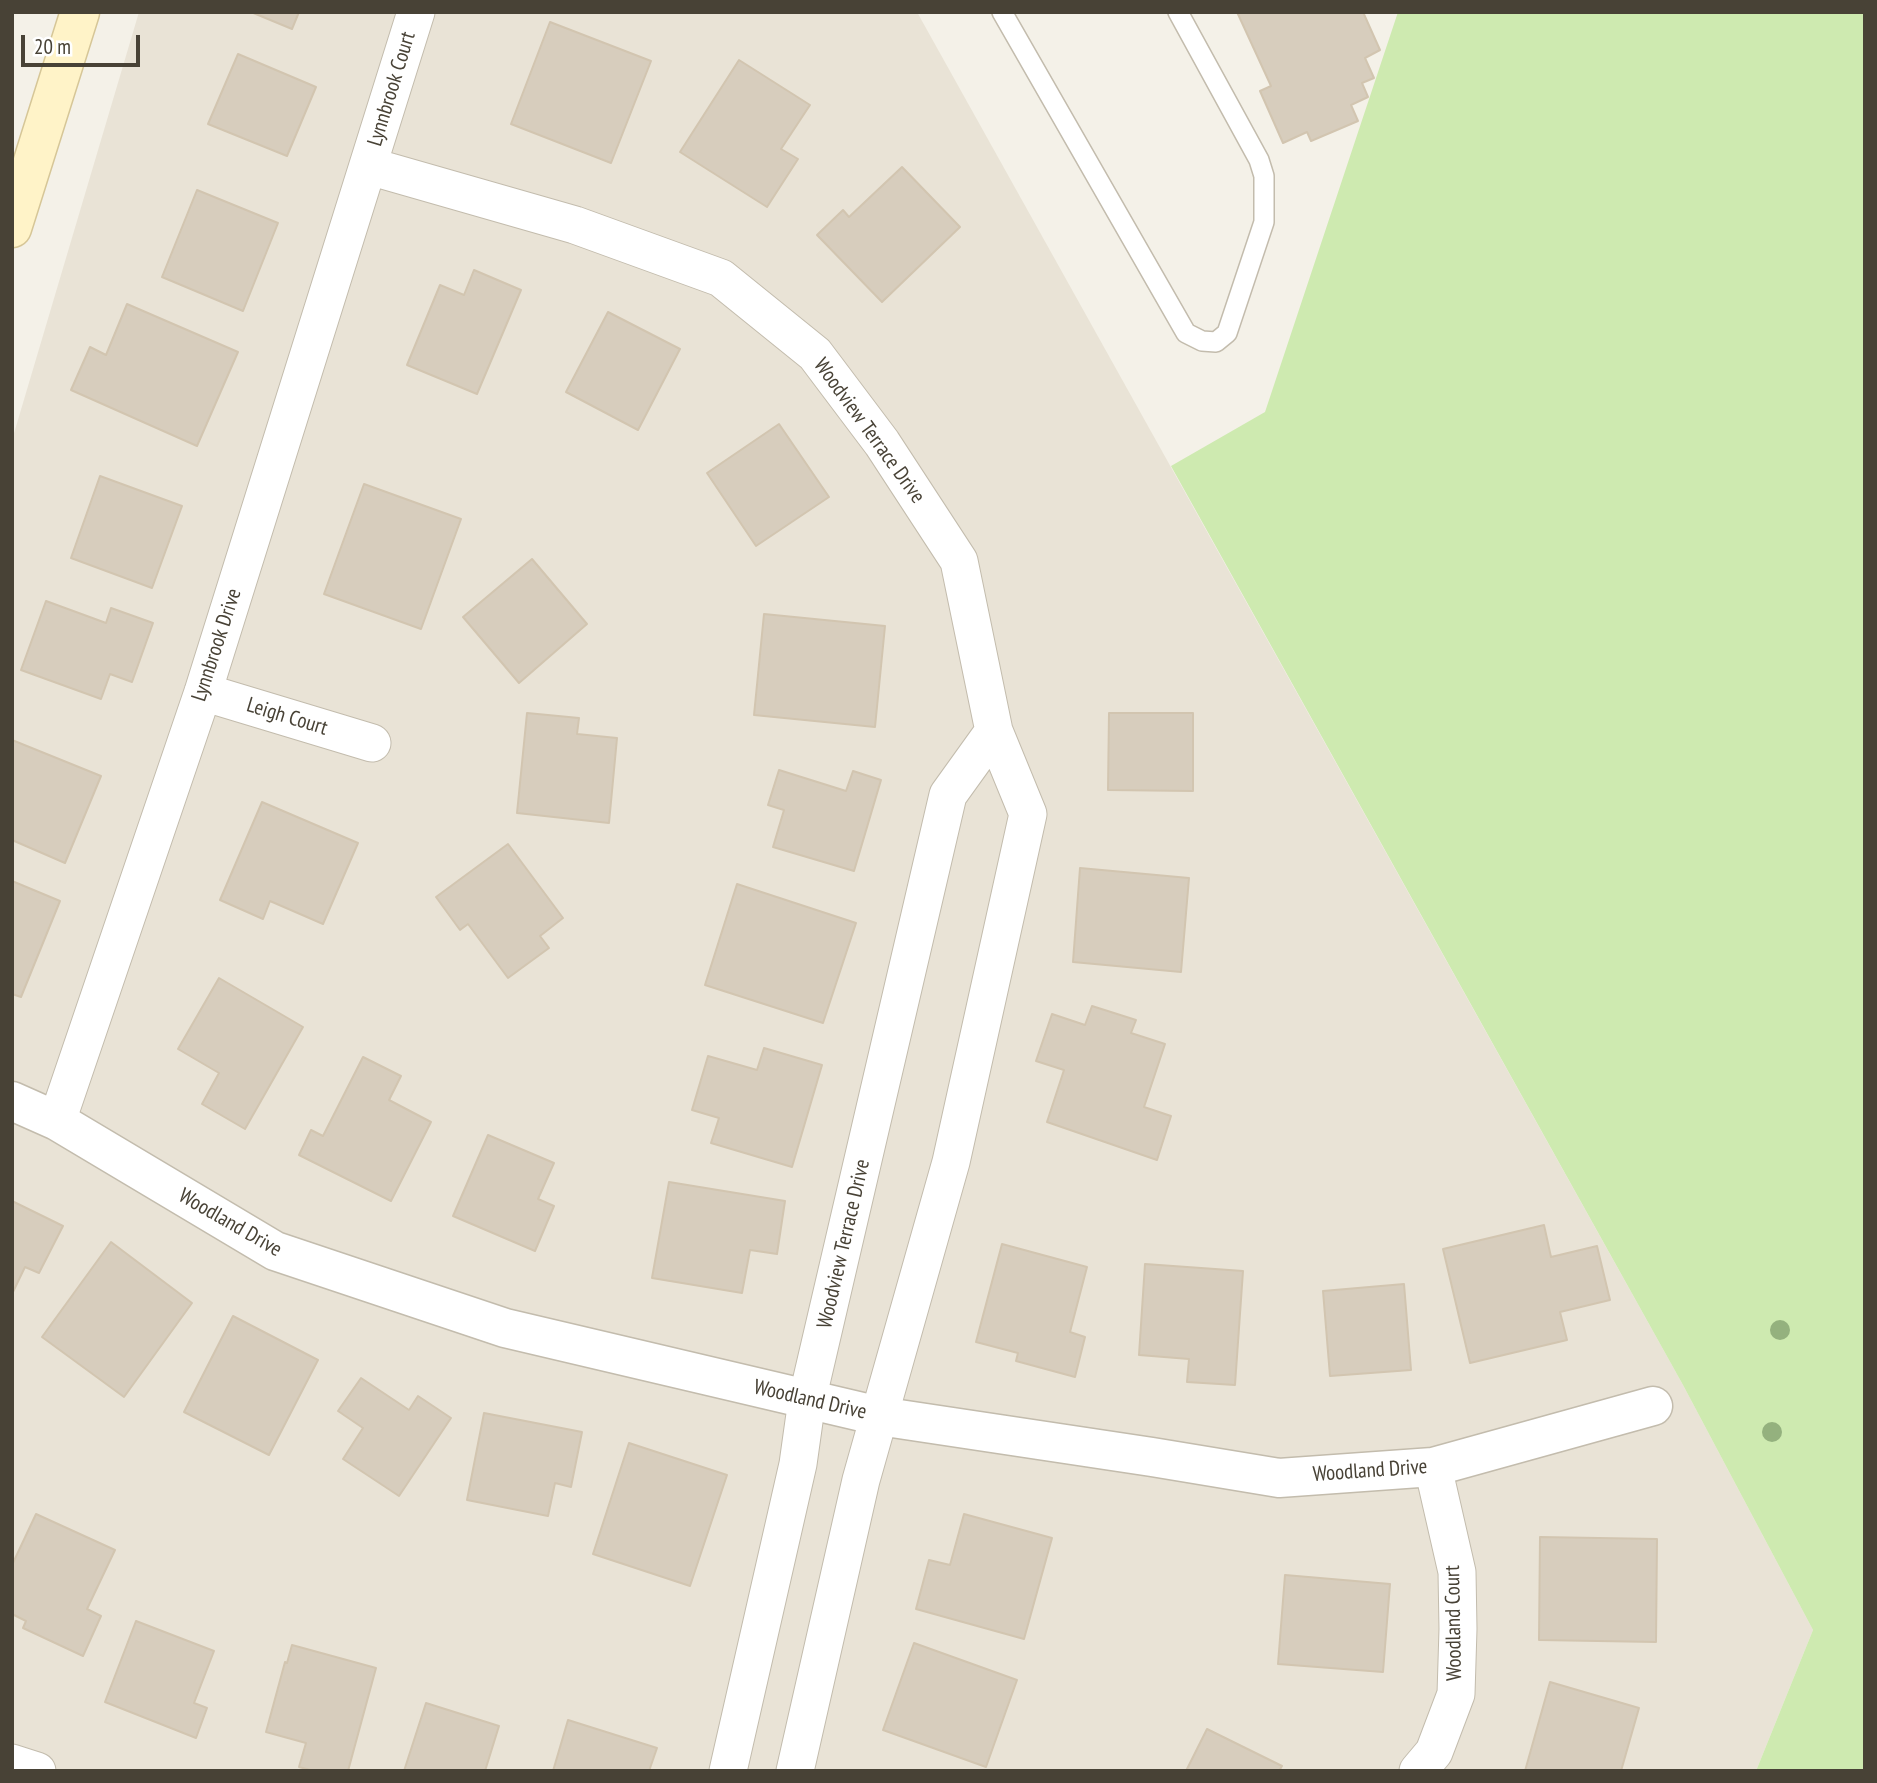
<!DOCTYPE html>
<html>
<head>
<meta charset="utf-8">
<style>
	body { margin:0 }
	#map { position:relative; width:1877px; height:1783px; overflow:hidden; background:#f4f1e8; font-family:"PT Sans Narrow",sans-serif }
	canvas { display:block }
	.frame { position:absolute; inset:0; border:14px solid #484236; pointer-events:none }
	.scale { position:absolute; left:21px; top:35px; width:119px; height:32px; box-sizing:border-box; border:4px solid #484236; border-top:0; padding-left:9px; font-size:21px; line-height:24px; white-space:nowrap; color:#484236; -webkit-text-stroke:5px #fff; paint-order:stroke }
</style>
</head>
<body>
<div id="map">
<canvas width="1877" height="1783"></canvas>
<div class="frame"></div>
<div class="scale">20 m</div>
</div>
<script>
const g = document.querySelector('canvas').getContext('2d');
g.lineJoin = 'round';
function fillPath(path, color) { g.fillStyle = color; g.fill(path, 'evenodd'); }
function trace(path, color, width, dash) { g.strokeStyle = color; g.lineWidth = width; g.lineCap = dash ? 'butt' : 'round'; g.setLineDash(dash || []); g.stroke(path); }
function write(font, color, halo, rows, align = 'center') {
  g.font = font + ' "PT Sans Narrow",sans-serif'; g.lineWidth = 5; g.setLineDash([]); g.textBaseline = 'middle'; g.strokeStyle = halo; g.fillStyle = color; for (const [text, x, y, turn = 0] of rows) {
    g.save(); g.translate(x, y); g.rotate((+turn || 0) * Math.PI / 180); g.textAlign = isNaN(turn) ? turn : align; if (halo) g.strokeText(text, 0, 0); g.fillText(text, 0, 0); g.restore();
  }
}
fillPath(new Path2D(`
	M139,12H917L1683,1385L1813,1630L1756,1771H12V440Z`), '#e9e3d6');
fillPath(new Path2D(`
	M1398,12H1865V1771H1756L1813,1630L1683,1385L1171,466L1265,412Z`), '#ceeab0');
const building = new Path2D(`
	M251,12H299L292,29Z
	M1237,12H1363L1380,50L1365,58L1374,78L1362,83L1368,97L1351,105L1358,121L1311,141L1307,132L1283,143L1260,91L1271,86Z
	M550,22L651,61L611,163L511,124Z
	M238,54L316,87L287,156L208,124Z
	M739,60L810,105L781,149L798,159L767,207L680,152Z
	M902,167L960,227L882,302L817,235L843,210L849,217Z
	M197,190L278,223L243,311L162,277Z
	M474,270L521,290L477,394L407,365L440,285L464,295Z
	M127,304L238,352L197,446L71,390L90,347L106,355Z
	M608,312L680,349L638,430L566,392Z
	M779,424L829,497L756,546L707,473Z
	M100,476L182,506L152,588L71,558Z
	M364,484L461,519L421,629L324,594Z
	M532,559L587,624L519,683L463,617Z
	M46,601L106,623L111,608L153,623L132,682L110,674L101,699L21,670Z
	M764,614L885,626L875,727L754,715Z
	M527,713L579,718L577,734L617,738L609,823L517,813Z
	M1109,713H1193V791L1108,790Z
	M12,740L101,776L65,863L12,840Z
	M779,770L846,791L853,771L881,780L854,871L773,847L784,810L768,805Z
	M262,802L358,843L323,924L270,901L263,919L220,900Z
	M508,844L563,918L540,936L549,948L508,978L468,924L460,930L436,897Z
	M1080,868L1189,878L1181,972L1073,962Z
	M12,881L60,901L21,997L12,994Z
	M737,884L856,923L823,1023L705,985Z
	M219,978L303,1027L245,1129L202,1104L219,1073L178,1049Z
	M1092,1006L1136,1020L1131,1033L1165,1044L1144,1107L1171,1116L1157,1160L1047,1122L1064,1070L1036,1061L1052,1014L1085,1025Z
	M764,1048L822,1065L792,1167L711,1143L719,1118L692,1110L708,1056L757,1070Z
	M363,1057L401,1076L389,1100L431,1122L391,1201L299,1155L311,1130L323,1136Z
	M488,1135L554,1163L538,1199L554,1206L535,1251L453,1216Z
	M669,1182L785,1201L777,1254L750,1250L742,1293L652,1278Z
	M12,1201L63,1226L39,1273L25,1267L12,1294Z
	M1544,1225L1551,1257L1597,1246L1610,1300L1560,1312L1567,1340L1470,1363L1443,1249Z
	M111,1242L192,1303L124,1397L42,1337Z
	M1002,1244L1087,1267L1070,1332L1085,1337L1075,1377L1016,1361L1018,1353L976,1342Z
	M1145,1264L1243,1271L1235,1385L1187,1382L1189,1359L1139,1355Z
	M1404,1284L1411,1370L1330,1376L1323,1291Z
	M233,1316L318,1360L269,1455L184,1412Z
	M361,1378L409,1410L418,1396L451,1418L399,1496L343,1459L363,1428L338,1411Z
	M484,1413L582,1432L571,1487L555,1483L548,1516L467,1500Z
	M629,1443L727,1475L690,1586L593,1554Z
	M36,1514L115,1550L87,1609L101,1616L83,1656L23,1628L26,1621L12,1614V1565Z
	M964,1514L1052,1538L1024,1639L916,1609L929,1560L950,1565Z
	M1540,1537L1657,1539L1656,1642L1539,1640Z
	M1285,1575L1390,1584L1383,1672L1278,1664Z
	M136,1621L214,1651L194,1703L207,1708L196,1738L105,1702Z
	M914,1643L1017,1680L986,1767L883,1730Z
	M292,1645L376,1668L348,1771H314L299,1767L306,1743L266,1732L285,1662L287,1663Z
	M1550,1682L1639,1708L1621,1771H1525Z
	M426,1703L499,1726L485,1771H404Z
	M568,1720L657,1748L649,1771H553Z
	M1207,1729L1282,1766L1279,1771H1186Z`);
fillPath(building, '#d7cdbd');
trace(building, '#d2c5b0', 2);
const service = new Path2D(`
	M1002,12L1186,333L1202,341L1216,342L1227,333L1264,222V176L1259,160L1178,12`);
const minor = new Path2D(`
	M369,166L575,225L721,278L815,354L882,443L959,561L994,731L1028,814L951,1162L861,1480L795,1771
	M203,692L372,743
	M57,1121L203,692L416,12
	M12,1763L37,1771
	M728,1771L798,1464L807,1400L948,795L994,731
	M1418,1771L1434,1752L1456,1694L1458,1629L1457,1572L1433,1467`);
const tertiary = new Path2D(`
	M12,1101L57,1121L275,1251L505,1328L879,1416L1152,1457L1279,1478L1433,1467L1653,1406`);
const secondary = new Path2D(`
	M12,228L80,12`);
trace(service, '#c3bcad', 22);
trace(minor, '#c3bcad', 39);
trace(tertiary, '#c3bcad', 41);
trace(secondary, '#d6c697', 41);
trace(service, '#fff', 19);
trace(minor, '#fff', 37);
trace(tertiary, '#fff', 38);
trace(secondary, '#fff3c8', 38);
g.fillStyle = '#94b17e';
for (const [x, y] of [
	[1780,1330],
	[1772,1432]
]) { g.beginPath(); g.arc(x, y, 10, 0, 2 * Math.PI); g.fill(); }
write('21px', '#484236', '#fff', [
	["Lynnbrook Court",392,89,-73],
	["Woodview Terrace Drive",869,431,54],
	["Lynnbrook Drive",217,645,-72],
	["Leigh Court",287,717,17],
	["Woodland Drive",230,1223,30],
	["Woodview Terrace Drive",844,1244,-77],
	["Woodland Drive",810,1400,13],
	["Woodland Drive",1370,1471,-4],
	["Woodland Court",1454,1623,-91]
]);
</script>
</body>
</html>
